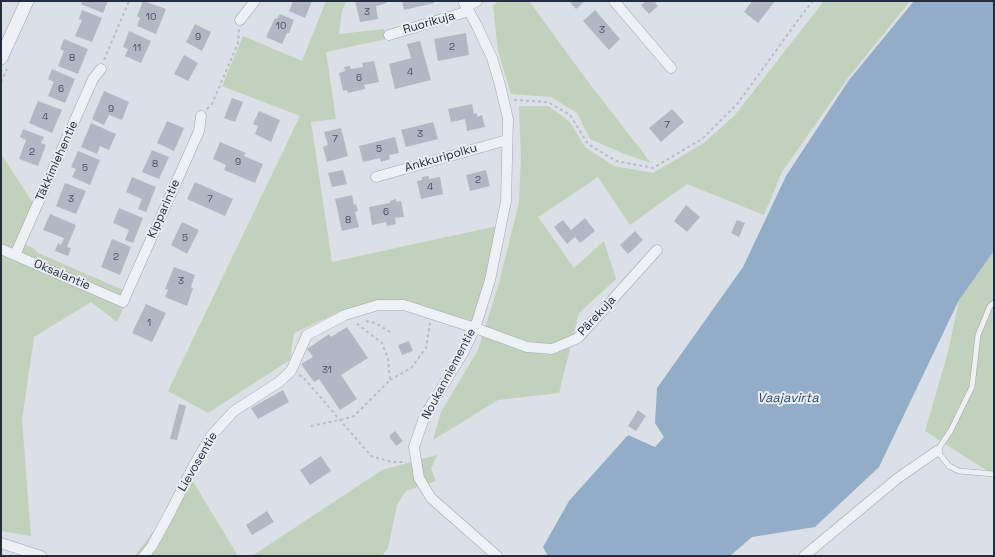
<!DOCTYPE html>
<html>
<head>
<meta charset="utf-8">
<style>
	body { margin:0 }
	#map { position:relative; width:995px; height:557px; overflow:hidden; background:#dbdfe6; font-family:"Space Grotesk",sans-serif }
	canvas { display:block }
	.frame { position:absolute; inset:0; border:2px solid #242d3d; pointer-events:none }
</style>
</head>
<body>
<div id="map">
<canvas width="995" height="557"></canvas>
<div class="frame"></div>
</div>
<script>
const g = document.querySelector('canvas').getContext('2d');
g.lineJoin = 'round';
function fillPath(path, color) { g.fillStyle = color; g.fill(path, 'evenodd'); }
function trace(path, color, width, dash) { g.strokeStyle = color; g.lineWidth = width; g.lineCap = dash ? 'butt' : 'round'; g.setLineDash(dash || []); g.stroke(path); }
function write(font, color, halo, rows, align = 'center') {
  g.font = font + ' "Space Grotesk",sans-serif'; g.lineWidth = 4; g.setLineDash([]); g.textBaseline = 'middle'; g.strokeStyle = halo; g.fillStyle = color; for (const [text, x, y, turn = 0] of rows) {
    g.save(); g.translate(x, y); g.rotate((+turn || 0) * Math.PI / 180); g.textAlign = isNaN(turn) ? turn : align; if (halo) g.strokeText(text, 0, 0); g.fillText(text, 0, 0); g.restore();
  }
}
fillPath(new Path2D(`
	M326,1H346L342,11L339,34L384,29L386,39L326,52L336,119L311,122L332,262L497,226L485,280L472,321L403,301L343,310L294,333L290,360L208,413L168,391L300,116L222,86L243,36L302,61Z
	M499,1H529L586,79L651,163L627,155L590,139L577,113L551,97L511,94L498,51L493,5Z
	M824,1H910L848,78L782,172L764,215L687,184L630,225L598,177L538,217L574,268L604,241L616,279L579,313L559,393L498,400L433,440L441,412L478,350L499,283L519,202L521,159L519,106H548L569,121L585,147L614,166L653,173L704,143L735,115Z
	M1,154L38,211L24,244L33,248L38,253L130,293L117,322L91,302L34,337L22,420L31,536L1,531Z
	M994,251V475L956,451L925,431L948,352L959,300Z
	M437,455L431,469L436,481L406,491L397,505L388,548L382,556H252L382,470Z
	M192,480L238,556H135Z`), '#c1d1bb');
fillPath(new Path2D(`
	M914,1H994V251L959,300L879,467L815,527L752,537L730,556H548L543,547L569,501L628,435L655,447L664,437L655,423L657,388L743,267L786,176L849,80Z`), '#93adc9');
fillPath(new Path2D(`
	M82,1H108L103,13L81,4Z
	M143,1L166,9L156,34L137,26L140,18L137,16Z
	M293,1H312L305,18L289,11Z
	M355,1H386L387,3L376,6L378,19L360,22Z
	M402,1H433L434,3L404,10Z
	M569,1H585L576,9Z
	M646,1H658L655,3L658,6L649,14L641,5Z
	M752,1H775L758,23L744,12Z
	M82,10L102,18L92,42L75,36L82,20L79,19Z
	M595,10L620,39L609,50L583,21Z
	M280,14L294,20L289,33H287L282,44L266,37L275,18L277,19Z
	M195,24L211,32L202,51L186,42Z
	M129,31L151,41L141,63L125,56L128,49L123,47Z
	M466,33L469,55L438,61L434,39Z
	M64,39L88,49L78,74L58,66L64,51L60,49Z
	M420,41L431,80L395,89L389,64L411,58L407,44Z
	M184,55L198,63L188,81L174,74Z
	M374,61L379,82L364,85L365,89L348,93L347,90L343,91L339,73L345,71L344,67L350,66L351,69L363,67L362,63Z
	M52,69L75,79L65,103L48,96L54,82L48,79Z
	M104,91L129,102L122,120L109,115L104,125L92,119Z
	M232,98L243,102L235,122L224,118Z
	M38,101L62,110L52,133L29,123Z
	M472,104L474,114L477,113V117L482,115L485,127L467,131L465,119L451,122L448,109Z
	M672,109L684,122L661,142L649,128Z
	M259,111L280,120L271,142L255,134L258,126L253,124Z
	M167,121L184,128L174,151L157,143Z
	M433,122L438,139L406,147L401,130Z
	M91,123L116,134L109,150L100,146L97,154L81,147Z
	M341,128L348,156L327,162L323,147L328,145L324,132Z
	M23,129L44,137L41,143L46,145L38,166L19,159L26,140L20,137Z
	M395,137L399,153L389,155L390,159L381,162L380,158L363,162L359,146Z
	M220,142L246,153L244,156L263,164L255,183L224,170L226,165L213,159Z
	M152,150L169,157L159,179L142,172Z
	M78,151L100,160L90,185L72,177L76,169L71,167Z
	M343,170L347,184L332,187L328,173Z
	M486,170L490,186L470,191L466,175Z
	M429,176V179L440,177L443,194L421,199L417,181L422,180V177Z
	M132,177L156,187L146,212L138,209L142,199L126,192Z
	M195,182L233,199L225,216L187,199Z
	M65,183L86,191L76,214L56,206Z
	M352,195L354,205L356,204L358,211L355,212L359,227L342,231L335,199Z
	M396,199V202L401,201L404,217L395,218L396,224L387,226L386,222L372,225L369,207L390,203V201Z
	M686,205L700,217L687,232L674,221Z
	M119,208L143,218L133,243L125,240L129,230L113,223Z
	M50,214L76,225L67,247L71,248L68,256L55,251L58,243L61,245L64,238L43,230Z
	M585,218L595,231L580,243L575,237L567,244L554,227L563,220L571,230Z
	M737,220L745,223L739,237L731,233Z
	M182,222L199,230L187,254L171,245Z
	M635,231L643,240L628,254L620,245Z
	M112,239L131,247L120,275L101,267Z
	M174,267L195,275L191,287L193,288L187,306L165,297L168,290L165,289Z
	M146,304L166,313L152,342L132,333Z
	M347,327L368,358L341,375L357,399L340,410L319,379L314,382L301,364L313,357L307,349L329,334L331,337Z
	M409,341L413,351L402,355L398,345Z
	M283,390L289,402L258,419L251,408Z
	M179,404L186,406L177,440L170,439Z
	M638,410L646,416L636,431L628,426Z
	M395,431L403,441L396,446L389,436Z
	M321,456L331,471L310,485L300,470Z
	M267,511L274,522L252,535L246,525Z`), '#b2b8c3');
const service = new Path2D(`
	M994,303L990,306L978,335L972,387L951,430L937,451L949,466L959,471L994,474`);
const minor = new Path2D(`
	M463,1L476,24L492,58L500,85L508,119L506,201L490,280L475,328L463,353L425,415L414,447L419,478L431,498L497,556
	M614,1L671,68
	M466,7L477,1
	M240,20L255,1
	M389,35L469,11
	M376,177L507,140
	M1,249L123,302L199,131L201,116
	M15,255L93,79L101,69
	M1,543L41,556
	M144,556L152,546L171,511L194,465L211,436L234,411L279,382L291,371L307,335L345,315L378,305H404L475,328L527,347L552,349L578,338L657,250
	M804,556L898,478L937,451`);
const tertiary = new Path2D(`
	M1,58L27,1`);
trace(service, '#a0a6b0', 6);
trace(minor, '#a0a6b0', 11);
trace(tertiary, '#a0a6b0', 14);
trace(new Path2D(`
	M104,60L129,1
	M1,82L7,69
	M514,100L548,102L570,115L588,144L616,161L653,168L702,139L738,103L801,16L813,1
	M207,109L212,104L238,43L239,29
	M366,321L375,323L392,333
	M299,375L303,377L371,456L392,462H406
	M390,380L411,368L426,348L430,323
	M311,426L340,420L354,416L390,380L388,359L382,343L356,323`), '#b9bdc4', 2, [3, 3]);
trace(service, '#edf0f4', 5);
trace(minor, '#edf0f4', 10);
trace(tertiary, '#edf0f4', 13);
write('10px', '#48505e', null, [
	["3",367,12],
	["10",151,17],
	["10",281,26],
	["3",602,30],
	["9",198,37],
	["2",452,47],
	["11",137,48],
	["8",72,58],
	["4",410,72],
	["6",359,78],
	["6",61,89],
	["9",111,109],
	["4",45,117],
	["7",667,125],
	["3",420,134],
	["7",335,139],
	["5",379,149],
	["2",32,152],
	["9",238,162],
	["8",155,164],
	["5",85,168],
	["2",478,180],
	["4",430,187],
	["3",71,199],
	["7",210,199],
	["6",386,212],
	["8",348,220],
	["5",185,238],
	["2",116,257],
	["3",181,281],
	["1",149,323],
	["31",327,370]
]);
write('12px', '#242d3d', '#eaeef4', [
	["Ruorikuja",429,23,-16],
	["Ankkuripolku",441,158,-16],
	["Täkkimiehentie",57,161,-66],
	["Kipparintie",164,209,-66],
	["Oksalantie",62,275,23],
	["Pärekuja",597,316,-47],
	["Noukanniementie",449,374,-62],
	["Lievosentie",198,462,-60]
]);
write('italic 13px', '#2d4b72', '#eaeef4', [
	["Vaajavirta",788,398]
]);
</script>
</body>
</html>
